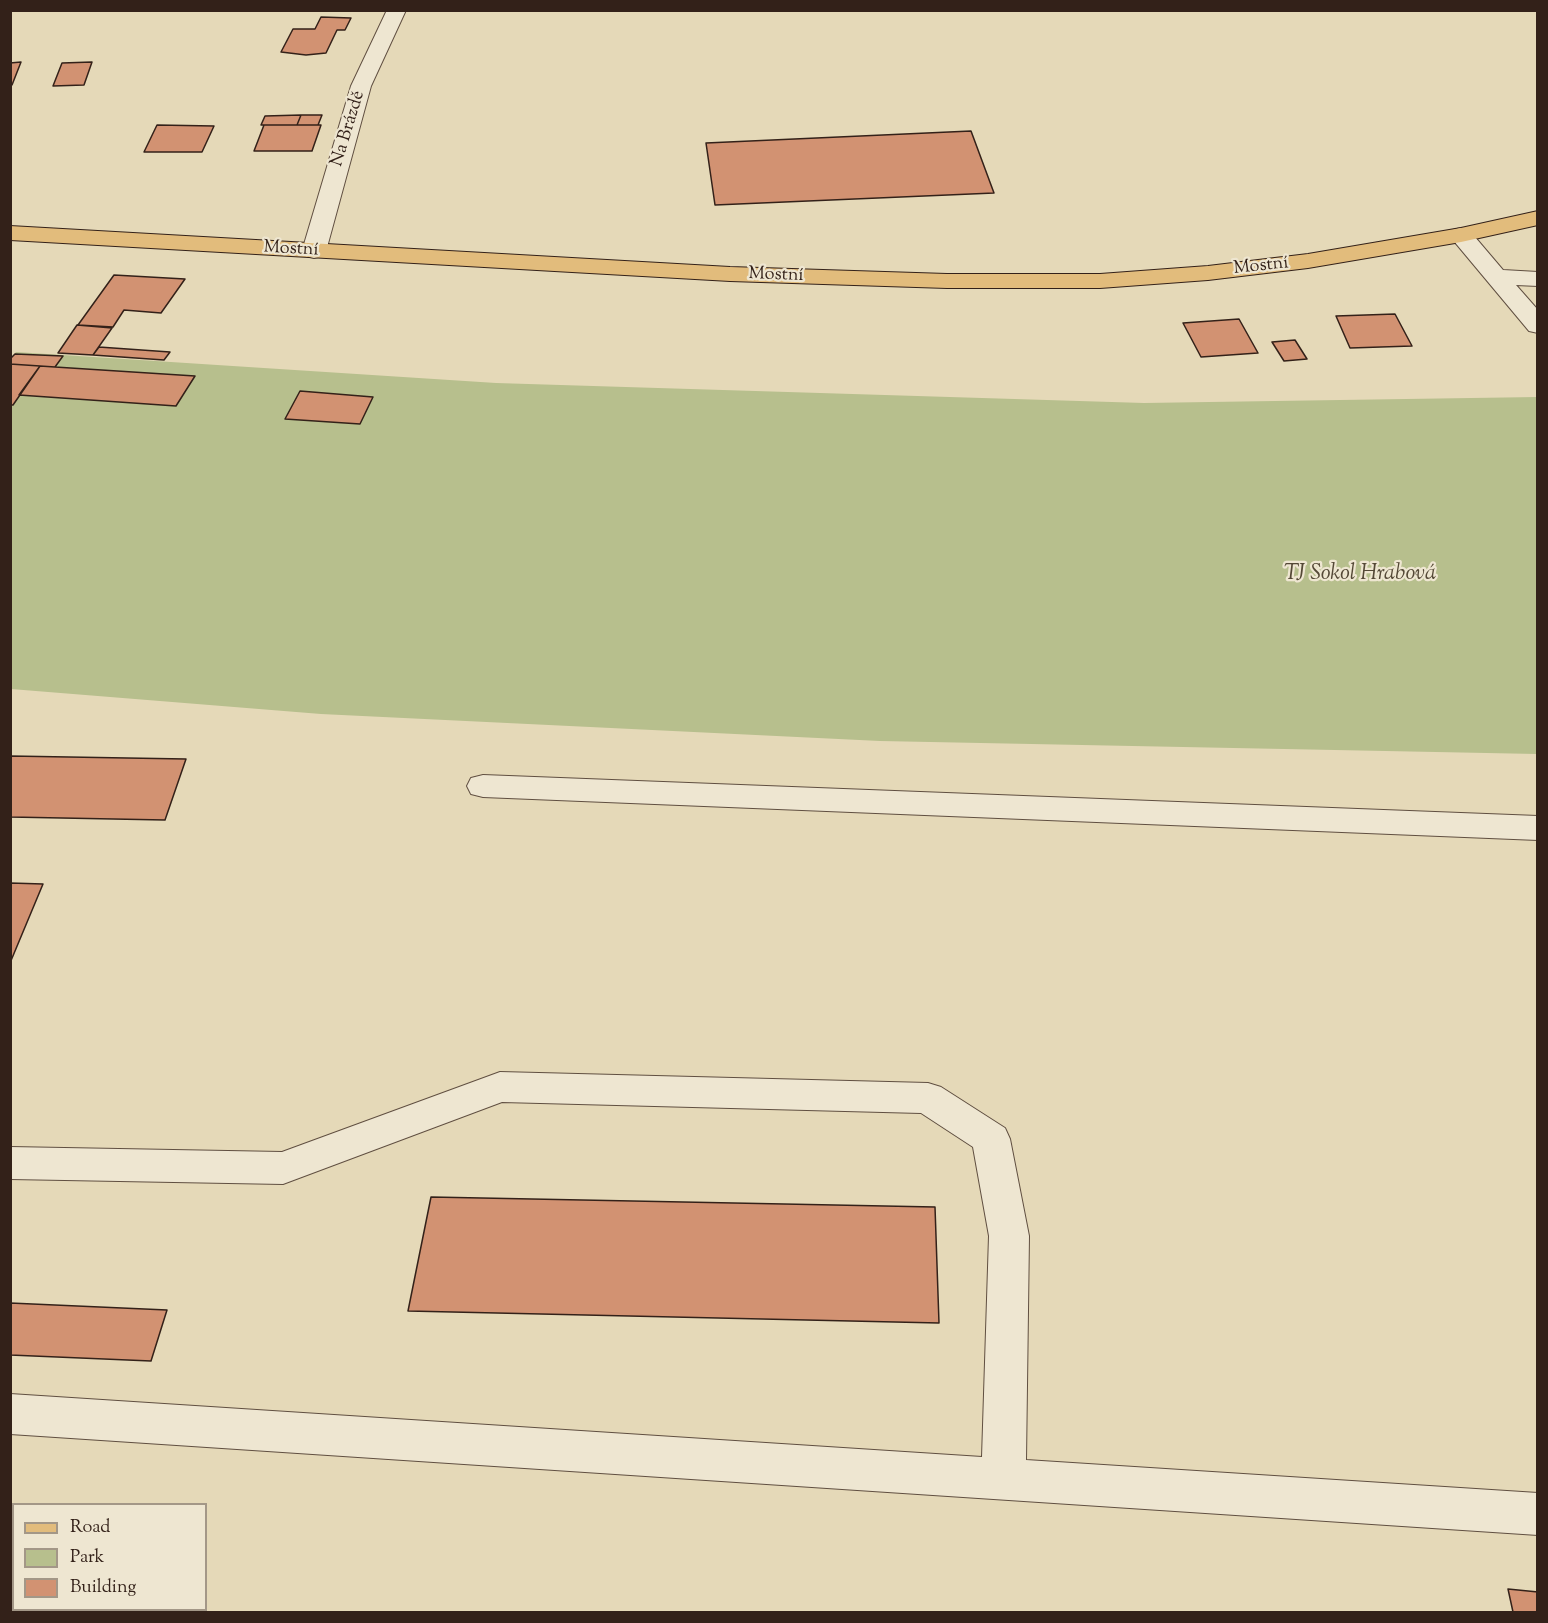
<!DOCTYPE html>
<html>
<head>
<meta charset="utf-8">
<style>
	body { margin:0 }
	#map { position:relative; width:1548px; height:1623px; overflow:hidden; background:#e5d9b8; font-family:"Sorts Mill Goudy",serif }
	canvas { display:block }
	.frame { position:absolute; inset:0; border:12px solid #332119; pointer-events:none }
	.legend { position:absolute; left:12px; top:1503px; width:195px; height:108px; box-sizing:border-box; background:#eee6d1; border:2px solid #a39787; margin:0; padding:8px 10px; list-style:none; font-size:18px; color:#332119 }
	.legend li { display:flex; align-items:center; gap:12px; height:30px }
	.legend b { width:30px; border:2px solid #a39787 }
</style>
</head>
<body>
<div id="map">
<canvas width="1548" height="1623"></canvas>
<div class="frame"></div>
<ul class="legend">
<li><b style="height:8px;background:#e2bc7c"></b>Road</li>
<li><b style="height:16px;background:#b7bf8d"></b>Park</li>
<li><b style="height:16px;background:#d29272"></b>Building</li>
</ul>
</div>
<script>
const g = document.querySelector('canvas').getContext('2d');
g.lineJoin = 'round';
function fillPath(path, color) { g.fillStyle = color; g.fill(path, 'evenodd'); }
function trace(path, color, width, dash) { g.strokeStyle = color; g.lineWidth = width; g.lineCap = dash ? 'butt' : 'round'; g.setLineDash(dash || []); g.stroke(path); }
function write(font, color, halo, rows, align = 'center') {
  g.font = font + ' "Sorts Mill Goudy",serif'; g.lineWidth = 4.5; g.setLineDash([]); g.textBaseline = 'middle'; g.strokeStyle = halo; g.fillStyle = color; for (const [text, x, y, turn = 0] of rows) {
    g.save(); g.translate(x, y); g.rotate((+turn || 0) * Math.PI / 180); g.textAlign = isNaN(turn) ? turn : align; if (halo) g.strokeText(text, 0, 0); g.fillText(text, 0, 0); g.restore();
  }
}
fillPath(new Path2D(`
	M16,352L496,383L1144,403L1537,397V754L880,741L321,714L11,689L10,359Z`), '#b7bf8d');
const building = new Path2D(`
	M321,17L351,18L345,30H337L326,53L306,55L281,52L293,29H315Z
	M21,62L12,85H10V63Z
	M92,62L84,85L53,86L62,63Z
	M301,115H322L318,125H297Z
	M301,115L297,125H261L265,116Z
	M157,125L214,126L202,152H144Z
	M264,125H321L312,151H254Z
	M971,131L994,193L715,205L706,143Z
	M114,275L185,279L161,313L124,310L113,327L78,325Z
	M1395,314L1412,346L1350,348L1336,316Z
	M1239,319L1258,353L1201,357L1183,323Z
	M77,325L112,328L93,355L58,353Z
	M1295,340L1307,359L1284,361L1272,342Z
	M99,347L170,352L164,360L93,355Z
	M15,354L63,356L55,367L10,364V359Z
	M10,364L40,366L13,405H10Z
	M40,366L55,367L195,376L176,406L19,395Z
	M300,391L373,397L360,424L285,419Z
	M10,756L186,759L165,820L10,817Z
	M10,883L43,884L10,963Z
	M431,1197L935,1207L939,1323L408,1311Z
	M10,1303L167,1310L151,1361L10,1355Z
	M1508,1589L1538,1592V1612H1513Z`);
fillPath(building, '#d29272');
trace(building, '#332119', 1.5);
const minor = new Path2D(`
	M387,10H406L371,86L326,251L322,256L314,258L306,256L302,251L351,86Z
	M1461,228L1469,230L1503,270L1538,272V286L1516,285L1538,310V333L1529,331L1453,240L1449,235L1453,230Z
	M483,775L1538,816V840L483,797L471,794L467,786L471,778Z
	M500,1072L928,1083L941,1087L1005,1128L1010,1139L1029,1236L1026,1460L1538,1493V1535L10,1434V1394L982,1457L989,1236L973,1147L921,1113L502,1102L283,1184L10,1179V1147L282,1152Z`);
const major = new Path2D(`
	M1538,211V225L1461,242L1308,268L1208,280L1100,288H947L730,281L10,240V226L730,267L947,274H1100L1208,266L1308,254L1461,228Z`);
trace(minor, '#604f41', 2);
trace(major, '#332119', 2);
fillPath(minor, '#eee6d1');
fillPath(major, '#e2bc7c');
write('18px', '#332119', '#eee6d1', [
	["Na Brázdě",349,129,-73],
	["Mostní",291,250,3],
	["Mostní",1261,267,-6],
	["Mostní",776,276,2]
]);
write('italic 22px', '#544836', '#eee6d1', [
	["TJ Sokol Hrabová",1360,575]
]);
</script>
</body>
</html>
